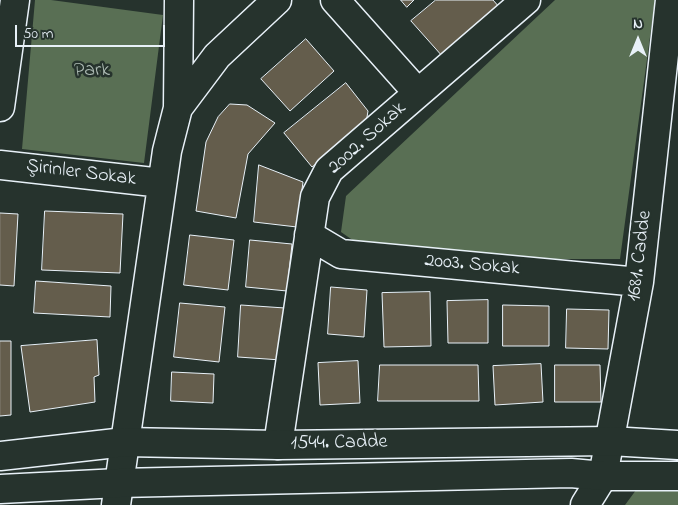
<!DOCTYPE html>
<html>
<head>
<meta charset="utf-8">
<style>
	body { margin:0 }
	#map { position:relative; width:678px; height:505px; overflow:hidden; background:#26332d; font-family:"Indie Flower",sans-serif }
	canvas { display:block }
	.north { position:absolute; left:613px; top:15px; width:50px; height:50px; -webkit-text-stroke:4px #26332d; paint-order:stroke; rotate:0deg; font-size:14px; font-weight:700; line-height:20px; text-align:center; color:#e8f1f8 }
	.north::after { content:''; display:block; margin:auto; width:18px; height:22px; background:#e8f1f8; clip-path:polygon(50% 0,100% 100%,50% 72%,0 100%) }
	.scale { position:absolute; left:15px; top:25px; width:150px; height:22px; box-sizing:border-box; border:2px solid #e8f1f8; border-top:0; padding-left:6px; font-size:15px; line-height:18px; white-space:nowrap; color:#e8f1f8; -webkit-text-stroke:4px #26332d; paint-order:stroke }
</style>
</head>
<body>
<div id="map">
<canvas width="678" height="505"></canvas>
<div class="north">N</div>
<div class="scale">50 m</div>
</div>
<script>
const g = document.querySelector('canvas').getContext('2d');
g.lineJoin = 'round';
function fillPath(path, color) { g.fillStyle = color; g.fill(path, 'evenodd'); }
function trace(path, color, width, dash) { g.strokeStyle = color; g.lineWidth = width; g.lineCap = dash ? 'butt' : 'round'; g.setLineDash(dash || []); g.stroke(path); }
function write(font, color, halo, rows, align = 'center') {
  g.font = font + ' "Indie Flower",sans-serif'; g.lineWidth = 5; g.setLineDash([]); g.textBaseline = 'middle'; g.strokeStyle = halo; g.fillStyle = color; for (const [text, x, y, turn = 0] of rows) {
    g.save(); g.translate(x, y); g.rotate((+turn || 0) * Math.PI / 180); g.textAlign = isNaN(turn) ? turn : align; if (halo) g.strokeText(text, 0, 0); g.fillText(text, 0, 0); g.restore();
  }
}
fillPath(new Path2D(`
	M35,0H51L163,15L144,163L22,149Z
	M555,0H655L620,259H548L354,241L341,232L346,196Z
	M639,486L678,489V505H625Z`), '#596f54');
const building = new Path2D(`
	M401,0H414L407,7Z
	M436,0H493L500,8L443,57L411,21Z
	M306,39L334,71L290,111L261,79Z
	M346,83L368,111L366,123L312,167L284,133Z
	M230,104L247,105L275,123L248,154L236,218L196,211L206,142L218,117Z
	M259,165L303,182L297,227L254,222Z
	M45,211L123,214L120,273L42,270Z
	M0,213L18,214L14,286L0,285Z
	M190,235L234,240L228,290L184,285Z
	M250,240L292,244L287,291L246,287Z
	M36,281L111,286L110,317L34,313Z
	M331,287L367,290L364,337L328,334Z
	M430,292L431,346L384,347L382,293Z
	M488,300V343H448L447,301Z
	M180,303L225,307L219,362L174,357Z
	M241,305L285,308L281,360L238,357Z
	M503,305L549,306V346H503Z
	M567,309L609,310L608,349L566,348Z
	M97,340L99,375L94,377L95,402L30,412L21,346Z
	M0,341H11V415L0,416Z
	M358,361L360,403L320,405L318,363Z
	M541,364L543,402L495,405L493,366Z
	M380,365H478L479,401H378Z
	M555,365H600L601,402H555Z
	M172,372L214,374L213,403L171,401Z`);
fillPath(building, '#645d4c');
trace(building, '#e8f1f8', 1);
const minor = new Path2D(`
	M335,0L418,93
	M0,107L15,0
	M178,108L179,0
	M0,165L162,183
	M309,235L341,254L639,282
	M278,445L315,197L329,170L526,0
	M116,505L167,151L178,108L217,56L277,0
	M585,505L603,476L639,282L670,0`);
const major = new Path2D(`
	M0,456L125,442L278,445L610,441L678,445
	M0,489L119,483L571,473L603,476H678`);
trace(minor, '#e8f1f8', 31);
trace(major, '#e8f1f8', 31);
trace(minor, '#26332d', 28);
trace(major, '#26332d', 28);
write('20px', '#afbdb6', '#26332d', [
	["Park",92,72]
]);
write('20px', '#e8f1f8', '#26332d', [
	["2002. Sokak",368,139,-42],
	["Şirinler Sokak",81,174,7],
	["1681. Cadde",641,256,-83],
	["2003. Sokak",472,266,5],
	["1544. Cadde",339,444,-1]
]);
</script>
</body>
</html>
